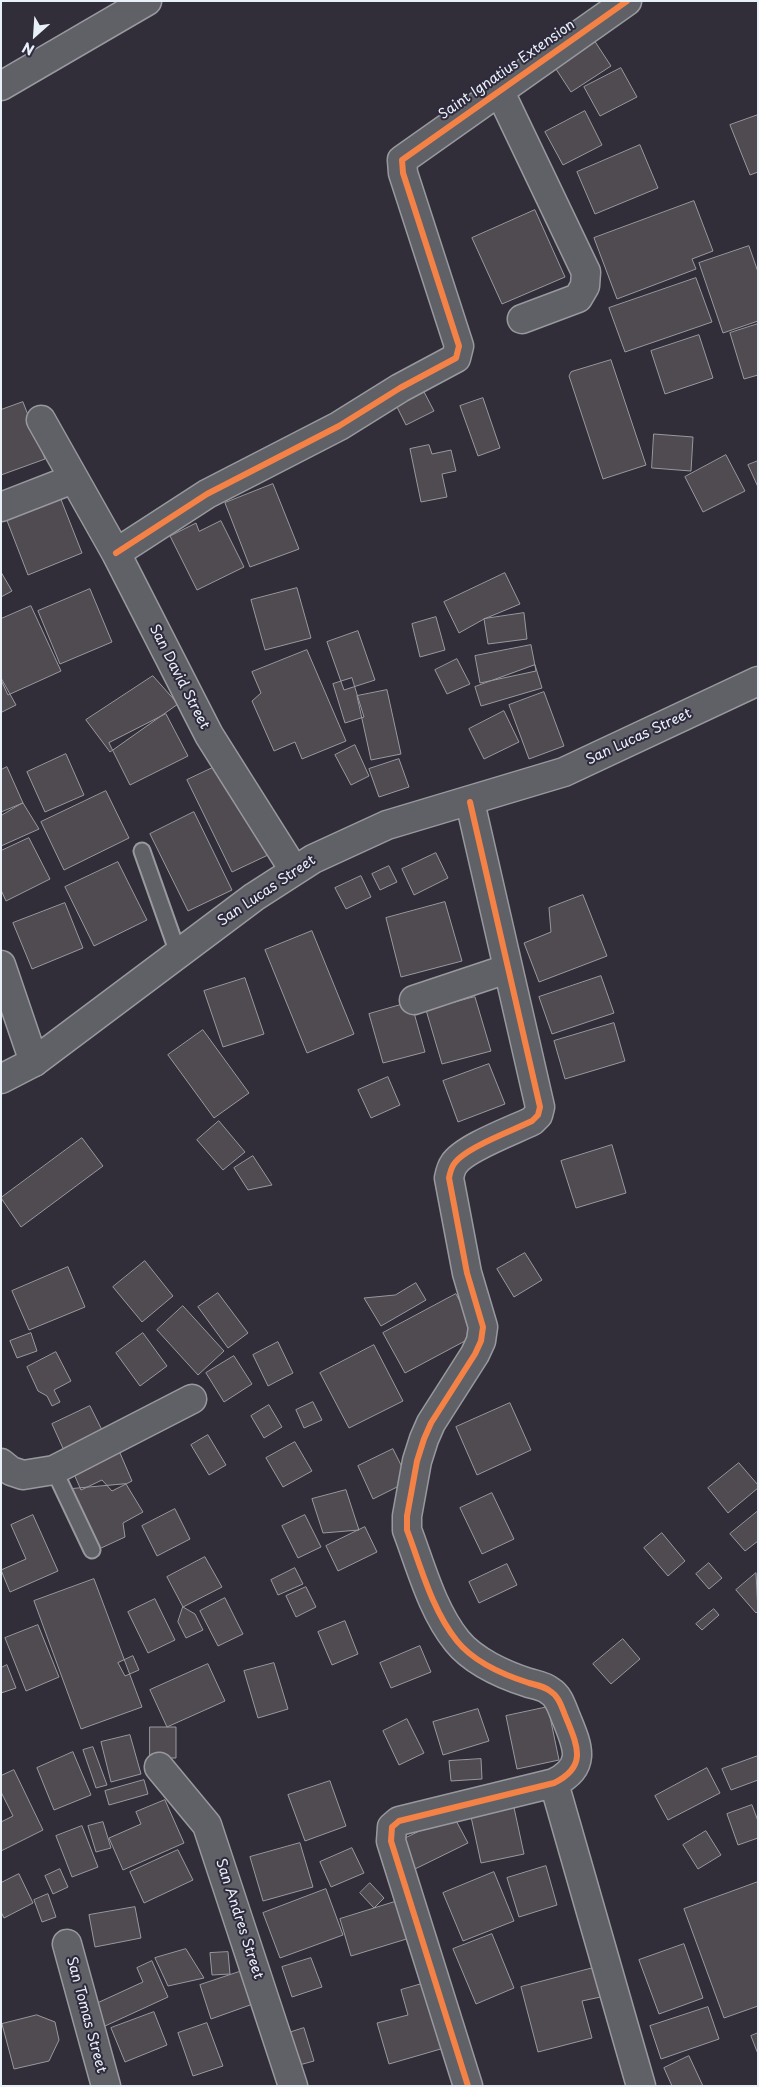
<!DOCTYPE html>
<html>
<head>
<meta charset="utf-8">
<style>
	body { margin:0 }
	#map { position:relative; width:759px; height:2087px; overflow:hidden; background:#312e39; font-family:"Playpen Sans",sans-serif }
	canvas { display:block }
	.frame { position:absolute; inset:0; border:2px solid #e8f1f8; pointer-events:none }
	.north { position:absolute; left:10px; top:10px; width:50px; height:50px; -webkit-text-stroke:4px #2f2a3d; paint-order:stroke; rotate:206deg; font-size:14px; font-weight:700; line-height:20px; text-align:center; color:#e8f1f8 }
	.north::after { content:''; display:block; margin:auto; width:18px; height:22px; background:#e8f1f8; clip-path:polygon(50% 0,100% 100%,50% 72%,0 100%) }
</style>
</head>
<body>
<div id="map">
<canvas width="759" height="2087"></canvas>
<div class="frame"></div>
<div class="north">N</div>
</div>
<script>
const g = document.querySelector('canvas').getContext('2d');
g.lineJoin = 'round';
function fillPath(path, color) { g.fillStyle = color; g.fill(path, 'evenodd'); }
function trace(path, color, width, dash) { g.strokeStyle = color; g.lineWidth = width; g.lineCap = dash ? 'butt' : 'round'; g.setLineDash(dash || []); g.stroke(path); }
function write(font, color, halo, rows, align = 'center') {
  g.font = font + ' "Playpen Sans",sans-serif'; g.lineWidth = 4; g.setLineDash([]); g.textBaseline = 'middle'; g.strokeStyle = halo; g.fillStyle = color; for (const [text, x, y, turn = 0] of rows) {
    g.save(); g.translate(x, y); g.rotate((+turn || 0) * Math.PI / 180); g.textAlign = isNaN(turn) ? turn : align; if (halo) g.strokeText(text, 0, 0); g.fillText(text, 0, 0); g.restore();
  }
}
const building = new Path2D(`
	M594,40L611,66L571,92L554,66Z
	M621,68L637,97L600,116L584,87Z
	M585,111L602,145L563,165L545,132Z
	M758,115V172L750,175L730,125Z
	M640,145L658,188L595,214L577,172Z
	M694,201L713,251L692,259L696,269L617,299L594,238Z
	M535,210L565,277L502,304L472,238Z
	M749,246L758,272V321L723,333L699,263Z
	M696,278L712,322L625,352L609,308Z
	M758,324V375L744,379L730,333Z
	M699,335L713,378L665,394L651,351Z
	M611,360L646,465L603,479L569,376L571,372Z
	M423,390L434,411L406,425L395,403Z
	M483,398L500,448L478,456L460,406Z
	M23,402L45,459L1,475V410Z
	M654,434L693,437L691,471L652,468Z
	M429,445L432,454L451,450L456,471L442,474L447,497L421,502L410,449Z
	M726,455L745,491L703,512L685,477Z
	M758,461V487L748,465Z
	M273,484L299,549L250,567L225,503Z
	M60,497L82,553L28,575L6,518Z
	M221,521L244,567L197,590L170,536L196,523L199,531Z
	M1,572L12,591L1,597Z
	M505,573L520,604L484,619L459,633L444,602Z
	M297,588L311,638L265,650L251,600Z
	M90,589L112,642L60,664L38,611Z
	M31,606L61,671L8,695L1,680V619Z
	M524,613L527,639L488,644L484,619Z
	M436,617L445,650L420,657L412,624Z
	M358,631L375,680L344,690L327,642Z
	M531,645L536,671L480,683L475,656Z
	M307,650L346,741L302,759L295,742L274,751L252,701L261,693L252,672Z
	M457,659L470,684L447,694L435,670Z
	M535,665L542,688L481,706L475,687Z
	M153,676L178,704L110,752L86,720Z
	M1,678L16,705L2,712L1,710Z
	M352,678L364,717L345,723L333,684Z
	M387,690L401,754L371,760L357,696Z
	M544,692L564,746L529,759L509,705Z
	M504,711L519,742L484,759L469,729Z
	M166,714L188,756L130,785L109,743Z
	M355,745L369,776L351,785L335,755Z
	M66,754L84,795L45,812L27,772Z
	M399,759L409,787L379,797L369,769Z
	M223,763L268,855L232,872L187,780Z
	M7,767L23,803L1,812V770Z
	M106,791L129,838L64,870L41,822Z
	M23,803L39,829L1,846V816Z
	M194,812L232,890L188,911L150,834Z
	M29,838L50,879L6,901L1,890V851Z
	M436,853L448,878L414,895L402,869Z
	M118,862L147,920L94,946L65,887Z
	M389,866L397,882L380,890L372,874Z
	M361,876L371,897L346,909L335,888Z
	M583,895L607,956L539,982L524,943L551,932L549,908Z
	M445,902L462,961L401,977L386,918Z
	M65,903L83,948L32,969L13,923Z
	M312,931L354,1034L307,1053L265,950Z
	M601,976L614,1013L552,1034L539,997Z
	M245,978L264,1034L223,1047L204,991Z
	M475,997L491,1051L442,1064L426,1010Z
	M411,1002L425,1052L383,1063L369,1014Z
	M614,1023L625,1061L565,1079L554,1041Z
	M203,1030L249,1093L214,1118L168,1055Z
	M489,1064L505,1104L458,1122L443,1081Z
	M388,1077L400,1105L371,1118L358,1090Z
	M219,1121L245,1152L223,1170L197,1140Z
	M82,1138L103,1166L21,1227L1,1198Z
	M612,1145L626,1193L576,1208L561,1161Z
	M253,1156L272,1185L248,1190L234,1168Z
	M525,1253L542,1280L514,1297L497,1269Z
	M145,1261L173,1296L142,1322L113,1287Z
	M68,1267L85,1307L29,1330L12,1291Z
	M416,1283L426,1300L381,1326L364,1298L395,1295Z
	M218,1293L248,1333L228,1348L198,1307Z
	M456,1294L478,1334L405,1373L383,1333Z
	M183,1306L224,1351L198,1375L157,1330Z
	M31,1333L37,1351L17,1358L10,1341Z
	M143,1333L167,1366L140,1386L116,1353Z
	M278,1342L293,1373L268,1386L253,1355Z
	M374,1345L403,1401L349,1428L320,1373Z
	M56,1352L71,1381L54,1390L60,1402L52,1406L47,1396L38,1391L27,1367Z
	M234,1356L252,1384L224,1402L206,1373Z
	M313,1402L322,1420L304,1428L296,1410Z
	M510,1403L531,1450L477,1475L456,1427Z
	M269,1405L282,1427L264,1438L251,1416Z
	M90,1406L105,1436L66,1455L52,1424Z
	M208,1435L226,1465L209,1475L191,1445Z
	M295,1442L312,1471L283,1487L266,1458Z
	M393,1449L409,1481L373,1499L358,1466Z
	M120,1453L132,1481L112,1491L102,1480L81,1490L74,1474Z
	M739,1463L758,1485V1488L728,1513L708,1488Z
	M126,1484L143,1512L123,1523L125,1537L99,1549L71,1489Z
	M346,1490L359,1530L323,1533L312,1499Z
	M492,1493L514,1539L482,1554L460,1508Z
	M175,1509L190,1539L157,1556L142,1526Z
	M758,1511V1541L745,1551L730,1534Z
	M33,1515L58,1571L10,1592L1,1570L26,1559L11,1525Z
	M305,1515L321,1547L298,1558L282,1526Z
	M365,1527L377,1552L338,1571L326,1546Z
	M662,1533L685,1561L668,1576L644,1548Z
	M205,1557L222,1587L183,1607L167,1577Z
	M709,1563L722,1578L709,1589L696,1574Z
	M507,1564L517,1585L479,1603L469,1582Z
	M295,1568L303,1584L278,1595L271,1580Z
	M756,1573L758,1611L756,1613L736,1590Z
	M94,1579L142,1707L81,1729L34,1601Z
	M306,1587L316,1607L296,1617L286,1596Z
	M225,1598L243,1634L218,1646L200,1611Z
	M155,1599L175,1640L148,1653L128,1612Z
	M183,1607L195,1614L203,1630L186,1638L178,1622Z
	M714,1609L719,1615L702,1630L696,1624Z
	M345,1621L358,1654L332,1665L318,1632Z
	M38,1625L59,1677L26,1691L5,1638Z
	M623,1639L640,1659L611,1684L593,1664Z
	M420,1646L431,1672L391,1688L380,1663Z
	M133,1656L139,1670L125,1676L118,1663Z
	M274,1663L288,1709L258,1718L244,1671Z
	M208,1664L225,1701L167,1727L150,1690Z
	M7,1665L16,1688L1,1693V1668Z
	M548,1707L559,1760L517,1769L506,1716Z
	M478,1709L489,1741L443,1755L433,1722Z
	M407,1719L424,1753L399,1765L383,1731Z
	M150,1727H176V1758H150Z
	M130,1735L141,1774L111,1782L101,1742Z
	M93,1747L107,1785L96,1788L83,1750Z
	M73,1752L91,1795L54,1810L37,1768Z
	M758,1756V1780L731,1790L722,1769Z
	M481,1759L482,1779L451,1781L449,1761Z
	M707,1768L720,1793L668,1820L655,1796Z
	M14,1770L43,1830L1,1851V1822L13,1816L1,1792V1776Z
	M144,1780L148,1794L109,1805L105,1791Z
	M330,1781L346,1826L305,1841L288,1795Z
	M165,1800L184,1843L123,1870L109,1838L141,1824L136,1812Z
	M513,1803L524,1854L481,1863L470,1812Z
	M752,1805L758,1821V1838L738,1845L727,1814Z
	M453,1815L468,1843L415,1869L400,1841Z
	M103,1822L111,1848L96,1852L88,1826Z
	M82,1826L98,1867L72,1877L56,1836Z
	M706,1831L721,1855L698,1869L683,1845Z
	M300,1843L313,1887L263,1901L250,1857Z
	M352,1848L364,1873L331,1887L320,1862Z
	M178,1850L193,1880L144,1903L130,1872Z
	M546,1866L557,1905L519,1917L507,1878Z
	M60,1869L68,1887L53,1894L45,1876Z
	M494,1872L514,1921L463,1941L443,1893Z
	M19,1874L33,1903L4,1918L1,1912V1883Z
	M758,1882V2006L724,2018L684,1909Z
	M370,1883L384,1898L374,1908L360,1893Z
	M326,1889L343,1935L280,1958L263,1913Z
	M48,1894L56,1917L42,1922L34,1900Z
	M401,1900L413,1937L351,1956L340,1919Z
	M135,1907L141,1938L95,1947L89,1915Z
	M492,1934L514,1988L476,2004L453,1949Z
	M684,1944L703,1998L659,2014L639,1960Z
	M186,1949L204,1978L168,1986L155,1958Z
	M228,1952L230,1974L212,1975L210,1953Z
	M311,1958L322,1987L292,1997L282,1967Z
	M152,1961L168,1997L105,2026L95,2004L143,1982L137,1968Z
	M597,1967L605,1996L582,2001L592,2038L538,2052L521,1987Z
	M242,1971L253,2004L211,2019L200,1985Z
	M432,1981L451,2046L389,2064L377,2023L408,2015L401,1990Z
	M708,2007L719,2039L661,2059L650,2026Z
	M154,2012L167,2045L125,2062L111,2028Z
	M37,2015L55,2022L59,2040L49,2061L14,2069L2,2024Z
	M207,2023L223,2066L193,2076L178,2033Z
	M304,2028L314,2061L288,2068L279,2036Z
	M758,2033V2054L751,2036Z
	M689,2056L703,2086H672L664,2068Z`);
fillPath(building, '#504b50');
trace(building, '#98999f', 1);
const lane = new Path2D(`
	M142,851L178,953
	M54,1470L92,1550`);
const street = new Path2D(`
	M1,86L147,1
	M500,92L586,272L585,286L578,298L522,319
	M41,420L116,553L209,735L294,870
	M1,507L73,479
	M116,553L207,494L339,426L400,388L456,358L459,346L403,173L402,160L627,1
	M1,965L34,1062
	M414,1000L507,969
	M1,1463L11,1471L23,1475L54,1470L192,1399
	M159,1767L207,1825L293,2086
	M554,1783L641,2086
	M67,1944L106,2086
	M468,2086L391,1841L392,1827L399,1821L554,1783C587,1767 578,1747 567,1720C562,1709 560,1697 550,1691C544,1686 536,1685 529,1683C504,1675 473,1661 457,1641C432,1610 421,1567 407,1530V1516L417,1461L424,1439L431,1423L475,1354L481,1341L483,1327L467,1273L449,1178C450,1173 451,1168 454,1164C464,1148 514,1130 532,1121L538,1115L540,1107L470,802`);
const secondary = new Path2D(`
	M1,1079L34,1062L254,897L313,859L387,825L564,772L758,681`);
trace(lane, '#98999f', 19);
trace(street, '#98999f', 31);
trace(secondary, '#98999f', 31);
trace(lane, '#606067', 15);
trace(street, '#606067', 28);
trace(secondary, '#606067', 28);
trace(new Path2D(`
	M116,553L207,494L339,426L400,388L456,358L459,346L403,173L402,160L627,1
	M468,2086L391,1841L392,1827L399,1821L554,1783C587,1767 578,1747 567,1720C562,1709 560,1697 550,1691C544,1686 536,1685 529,1683C504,1675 473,1661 457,1641C432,1610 421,1567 407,1530V1516L417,1461L424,1439L431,1423L475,1354L481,1341L483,1327L467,1273L449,1178C450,1173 451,1168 454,1164C464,1148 514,1130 532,1121L538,1115L540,1107L470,802`), '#f48246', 6);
write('14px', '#e8f1f8', '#2f2a3d', [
	["Saint Ignatius Extension",507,70,-35],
	["San David Street",179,677,63],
	["San Lucas Street",639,737,-25],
	["San Lucas Street",267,891,-34],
	["San Andres Street",239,1919,72],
	["San Tomas Street",86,2015,75]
]);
</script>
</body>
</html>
